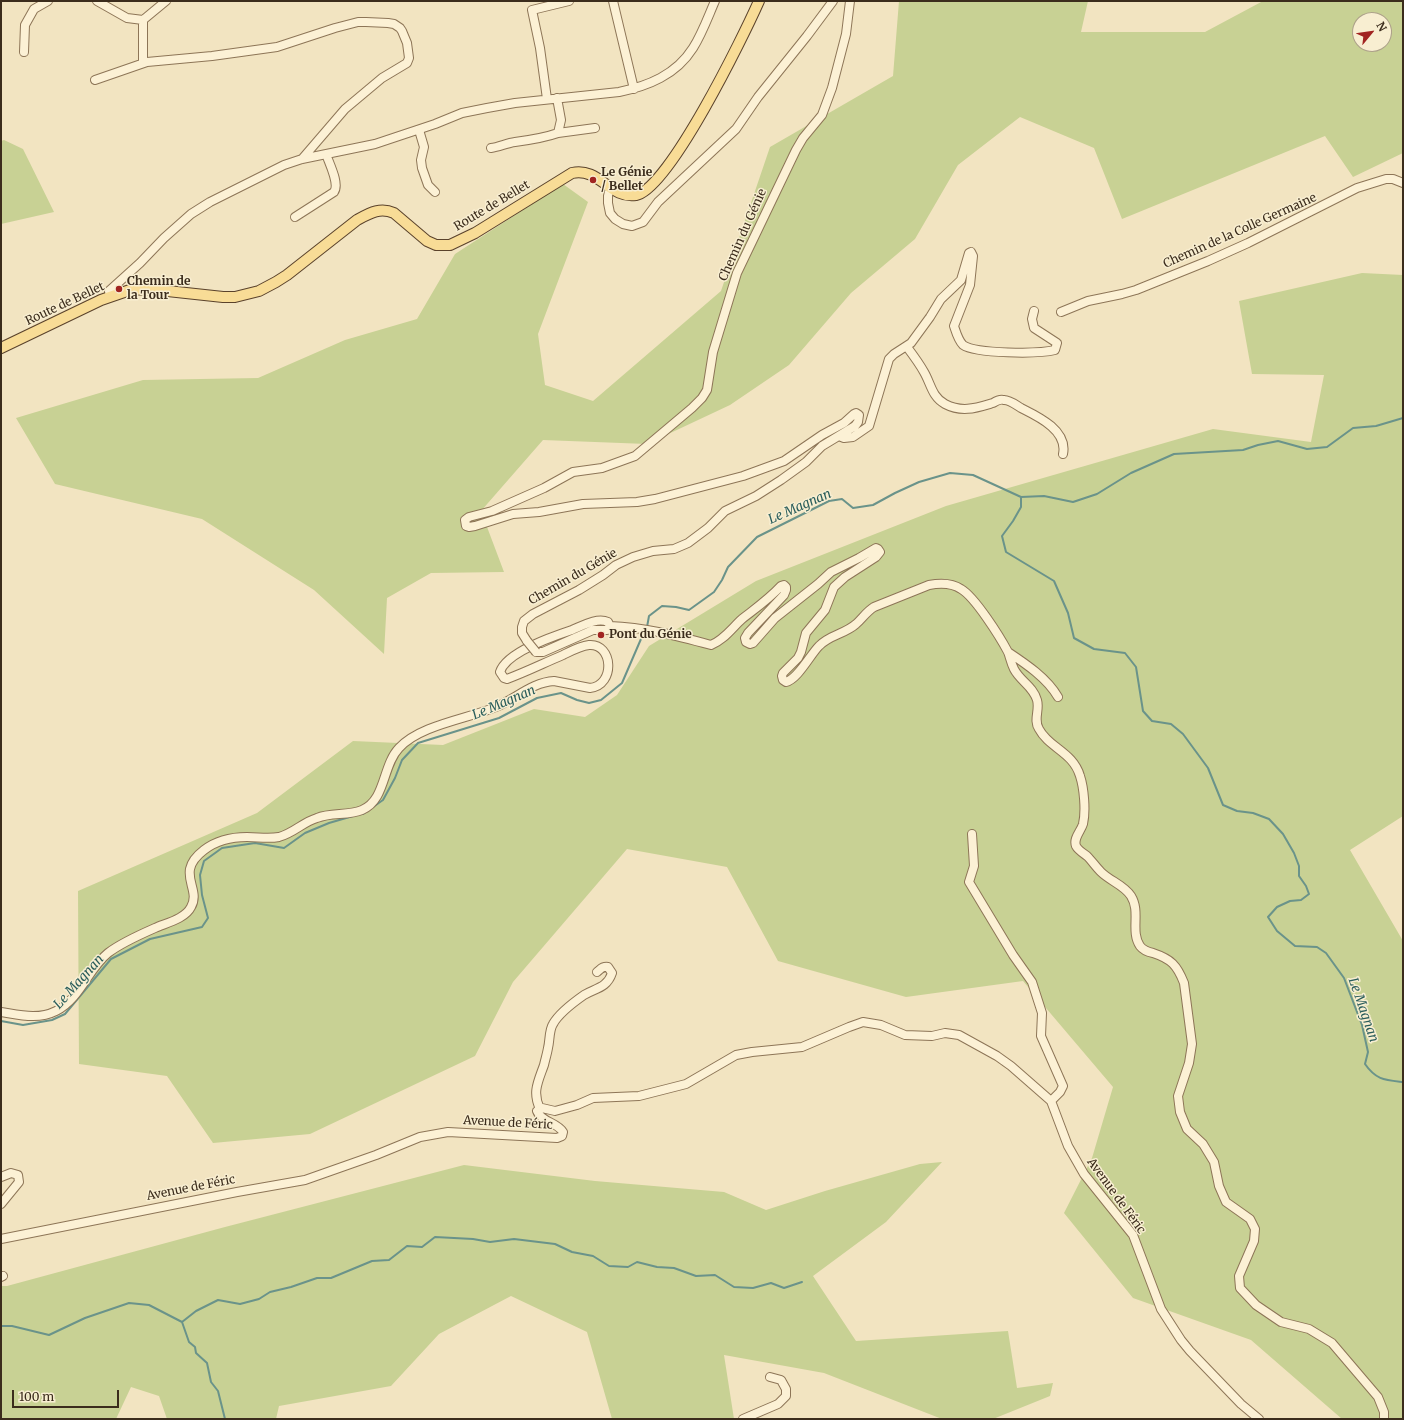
<!DOCTYPE html>
<html>
<head>
<meta charset="utf-8">
<style>
	body { margin:0 }
	#map { position:relative; width:1404px; height:1420px; overflow:hidden; background:#f2e4c1; font-family:Merriweather,serif }
	canvas { display:block }
	.frame { position:absolute; inset:0; border:2px solid #3b2c1c; pointer-events:none }
	.north { position:absolute; left:1352px; top:12px; width:40px; height:40px; box-sizing:border-box; background:#f8eed1; border:1px solid #aca089; border-radius:50%; rotate:61deg; font-size:11px; font-weight:700; line-height:16px; text-align:center; color:#3b2c1c }
	.north::after { content:''; display:block; margin:auto; width:14px; height:18px; background:#a12421; clip-path:polygon(50% 0,100% 100%,50% 72%,0 100%) }
	.scale { position:absolute; left:12px; top:1390px; width:107px; height:18px; box-sizing:border-box; border:2px solid #3b2c1c; border-top:0; padding-left:5px; font-size:12px; line-height:14px; white-space:nowrap; color:#3b2c1c; -webkit-text-stroke:3px #f8eed1; paint-order:stroke }
</style>
</head>
<body>
<div id="map">
<canvas width="1404" height="1420"></canvas>
<div class="frame"></div>
<div class="north">N</div>
<div class="scale">100 m</div>
</div>
<script>
const g = document.querySelector('canvas').getContext('2d');
g.lineJoin = 'round';
function fillPath(path, color) { g.fillStyle = color; g.fill(path, 'evenodd'); }
function trace(path, color, width, dash) { g.strokeStyle = color; g.lineWidth = width; g.lineCap = dash ? 'butt' : 'round'; g.setLineDash(dash || []); g.stroke(path); }
function write(font, color, halo, rows, align = 'center') {
  g.font = font + ' Merriweather,serif'; g.lineWidth = 3; g.setLineDash([]); g.textBaseline = 'middle'; g.strokeStyle = halo; g.fillStyle = color; for (const [text, x, y, turn = 0] of rows) {
    g.save(); g.translate(x, y); g.rotate((+turn || 0) * Math.PI / 180); g.textAlign = isNaN(turn) ? turn : align; if (halo) g.strokeText(text, 0, 0); g.fillText(text, 0, 0); g.restore();
  }
}
fillPath(new Path2D(`
	M899,1H1088L1081,32H1205L1263,1H1403V153L1353,177L1325,136L1122,219L1094,148L1020,117L958,165L915,239L851,293L789,365L730,405L647,444L543,440L481,511L504,572L431,573L387,598L384,654L314,590L202,519L55,484L16,418L143,380L258,378L345,340L417,319L455,254L563,184L588,202L538,334L545,385L593,401L721,291L770,147L893,76ZM1360,20H1384V44H1360Z
	M4,140L23,149L54,212L1,224V141Z
	M1362,273L1403,275V816L1350,850L1403,941V1419H1342L1251,1340L1133,1298L1064,1213L1092,1158L1113,1087L1023,981L906,997L778,961L727,867L627,849L513,982L475,1056L310,1134L213,1143L167,1076L79,1064L78,891L257,813L353,741L443,745L534,709L585,717L617,695L649,646L756,581L946,506L1213,429L1311,442L1324,375L1252,374L1239,301Z
	M942,1162L886,1222L813,1276L856,1341L1008,1331L1017,1388L1053,1383L1050,1396L993,1419H942L824,1373L724,1355L734,1419H612L587,1332L511,1296L439,1334L391,1386L279,1406L276,1419H167L159,1396L131,1387L116,1419H1V1286H7L225,1227L464,1165L595,1181L724,1192L766,1210L825,1191L920,1164Z`), '#c8d194');
trace(new Path2D(`
	M1021,497L1044,496L1073,502L1097,494L1131,473L1174,454L1243,450L1258,445L1278,441L1307,449L1327,447L1353,428L1376,426L1403,418
	M647,627L649,616L662,606L676,607L689,610L714,592L722,580L728,567L757,537L829,501L842,499L853,508L873,505L895,493L919,482L950,473L973,475L1021,497V507L1013,521L1002,536L1006,552L1054,581L1068,613L1074,638L1094,649L1125,653L1136,667L1143,711L1152,721L1171,724L1183,734L1208,768L1223,805L1237,811L1253,813L1269,819L1283,834L1294,853L1299,866V876L1306,886L1309,894L1301,900L1290,901L1277,907L1268,917L1277,931L1295,946L1317,947L1326,953L1344,978L1362,1025L1368,1052L1365,1064C1376,1080 1385,1080 1403,1082
	M363,814L383,800L395,778L402,760L418,743L499,718L537,698L561,693L577,700L589,703L601,700L622,683L644,632
	M1,1021L23,1025L52,1020L65,1014L111,959L150,939L202,927L208,918L202,895L200,875L204,861L222,848L255,843L284,848L305,833L329,823L353,816
	M182,1322L189,1342L195,1347L196,1353L207,1363L211,1382L218,1391L225,1419
	M1,1326H12L49,1335L85,1318L129,1303L149,1305L182,1322L196,1311L218,1300L240,1304L259,1299L270,1292L291,1287L317,1278H331L372,1261L389,1260L407,1246L422,1247L435,1237L473,1239L490,1242L514,1239L555,1244L572,1252L593,1256L609,1266L628,1267L637,1262L657,1267L674,1268L696,1276L715,1275L734,1287L753,1288L771,1283L784,1288L802,1282`), '#6a938a', 2);
const minor = new Path2D(`
	M97,1L127,18L143,20L166,1
	M613,1L634,89
	M143,20V63
	M24,52L25,25L34,9L48,1
	M95,80L147,62L212,56L277,47L335,28L358,22H366L388,23L394,24L400,28L402,31L407,43L409,58L407,63L382,78L345,109L302,159
	M547,99L540,48L532,10L569,1
	M419,130L424,147L421,160L422,168L428,185L435,192
	M558,133L595,128
	M491,148C499,147 507,143 515,142C530,140 544,138 558,133L561,120L557,98
	M610,188L608,196V203L610,213L615,219L623,224L632,226L643,222L658,202L736,129L758,97L807,36L833,1
	M295,217L334,192C340,184 329,163 326,154
	M110,297L109,291L140,263L164,238L191,214L210,202L284,165L302,159L375,144L435,124L462,113L487,108L515,103L619,92C648,86 676,75 693,48C702,34 708,17 715,1
	M1061,312L1088,301L1122,294L1136,290L1208,261L1248,243L1357,188L1386,179H1393L1403,183
	M907,347C913,355 919,363 924,372C931,384 932,397 945,404C962,413 976,408 993,403C996,401 1001,399 1004,400C1010,400 1016,405 1021,408C1037,416 1068,430 1063,454
	M839,436L844,438L853,437L869,426L889,359L894,354L911,343L930,317L941,299L961,280L969,253L971,252L973,256L970,285L954,326C956,332 958,340 963,345C976,354 1039,354 1055,350L1057,343L1034,328L1032,319L1034,311
	M527,641L522,633V627L524,621L533,614L579,590L603,575L616,565L633,557L653,551L674,549L688,543L708,528L725,511L756,496L781,480L806,462L822,446L855,426L858,422L859,415L856,413L854,414L844,423L822,435L784,461L743,476L655,499L637,502L583,504L539,512L513,514L475,526L469,527L466,526L465,520L469,517L492,511L544,488L573,472L602,468L635,456L692,408L702,398L707,390L713,352L737,273L796,150L803,138L822,115L832,88L846,34L850,1
	M536,652H543L593,630H607L610,626C644,627 678,636 711,645C724,640 732,628 742,619C756,608 769,599 781,586L784,585L786,587V590L784,595L748,633L745,638L746,642L750,644L753,643L775,618L818,584L831,572L859,558L876,548L878,549L880,552L876,557L845,577L834,587L825,610L806,633L801,652L798,658L783,673L782,676L783,680L786,682C798,679 810,655 819,646C829,635 845,634 856,624C862,619 866,612 874,607L929,585C940,583 952,583 961,589C975,597 1000,637 1008,652C1010,657 1011,663 1014,669C1020,681 1033,686 1037,700C1040,710 1033,720 1039,729C1049,748 1073,752 1080,776C1084,788 1086,811 1083,824C1081,831 1073,838 1076,846C1078,850 1083,853 1087,856C1092,861 1096,867 1101,872C1110,881 1124,885 1131,896C1141,912 1130,931 1140,946C1143,950 1148,952 1153,953C1171,959 1177,965 1184,983L1192,1044L1189,1063L1178,1096L1180,1112L1187,1129L1203,1144L1214,1162L1219,1186L1226,1202L1250,1219L1255,1229L1254,1241L1239,1276L1240,1288L1256,1305L1281,1322L1309,1329L1332,1343L1378,1397L1384,1412V1419
	M1008,652C1026,664 1047,678 1058,697
	M972,834L974,866L969,882L1013,955L1032,982L1042,1013L1041,1036L1063,1086L1060,1092L1051,1101
	M1,1012C20,1015 38,1020 56,1011C80,999 88,969 108,953C121,943 139,935 155,928C166,923 185,919 191,907C202,888 174,873 204,850C217,840 232,837 247,837C258,837 268,839 279,837C294,833 303,822 317,818C331,812 348,816 362,810C386,800 382,766 399,748C420,725 467,719 496,707C515,699 533,682 554,681L590,688C616,685 613,643 589,645C580,646 571,651 563,655C544,663 526,672 507,679L504,678L500,672C506,652 554,636 572,630C582,626 597,617 608,622L610,626
	M540,1109C532,1092 538,1082 544,1065C545,1060 547,1054 548,1048C550,1040 549,1030 553,1024C559,1013 574,1002 584,995C596,988 607,988 612,973L608,967C602,966 601,969 597,972
	M1,1177L11,1173L18,1175L19,1182L1,1204
	M1,1239L237,1192L305,1180L376,1155L420,1137L448,1132L557,1138L562,1136L563,1132C557,1122 541,1122 537,1111L542,1108L555,1111L577,1105L593,1098L639,1096L686,1084L736,1055L752,1052L802,1047L849,1027L863,1022L881,1025L905,1035L932,1036L945,1033L959,1035L997,1056L1011,1066L1051,1101L1068,1146L1084,1174L1133,1235L1161,1309L1181,1340L1190,1351L1241,1404L1259,1419
	M1,1277L3,1276
	M743,1419L778,1404L786,1396V1389L781,1380L770,1377`);
const major = new Path2D(`
	M1,348L101,300L130,290L149,289L223,297H235L259,291L276,282L287,275L357,220C370,213 380,207 394,213L427,241L436,245H450L475,233L572,173C600,167 609,199 636,195C669,189 744,35 759,1`);
trace(minor, '#8d7557', 10);
trace(major, '#5a422b', 12);
trace(minor, '#fcf1d5', 8);
trace(major, '#f8dc96', 10);
const minorBridge = new Path2D(`
	M527,641L536,652`);
trace(minorBridge, '#8d7557', 10, []);
trace(minorBridge, '#fcf1d5', 8);
for (const [x, y, r, color] of [
	[593,180,4,"#a12421"],
	[119,289,4,"#a12421"],
	[601,635,4,"#a12421"]
]) { const dot = new Path2D(); dot.arc(x, y, r, 0, 2 * Math.PI); g.fillStyle = color; g.fill(dot); trace(dot, '#f8eed1', 1.5); }
write('bold 12px', '#3b2c1c', '#f8eed1', [
	["Le Génie",601,173],
	["/ Bellet",601,187],
	["Chemin de",127,282],
	["la Tour",127,296],
	["Pont du Génie",609,635]
], 'left');
write('12px', '#3b2c1c', '#f8eed1', [
	["Route de Bellet",492,206,-31],
	["Chemin de la Colle Germaine",1240,231,-24],
	["Chemin du Génie",743,235,-66],
	["Route de Bellet",65,304,-25],
	["Chemin du Génie",573,577,-30],
	["Avenue de Féric",508,1123,3],
	["Avenue de Féric",191,1188,-11],
	["Avenue de Féric",1116,1196,54]
]);
write('italic 13px', '#2a5d5b', '#f8eed1', [
	["Le Magnan",800,507,-24],
	["Le Magnan",504,703,-23],
	["Le Magnan",79,982,-48],
	["Le Magnan",1363,1010,71]
]);
</script>
</body>
</html>
